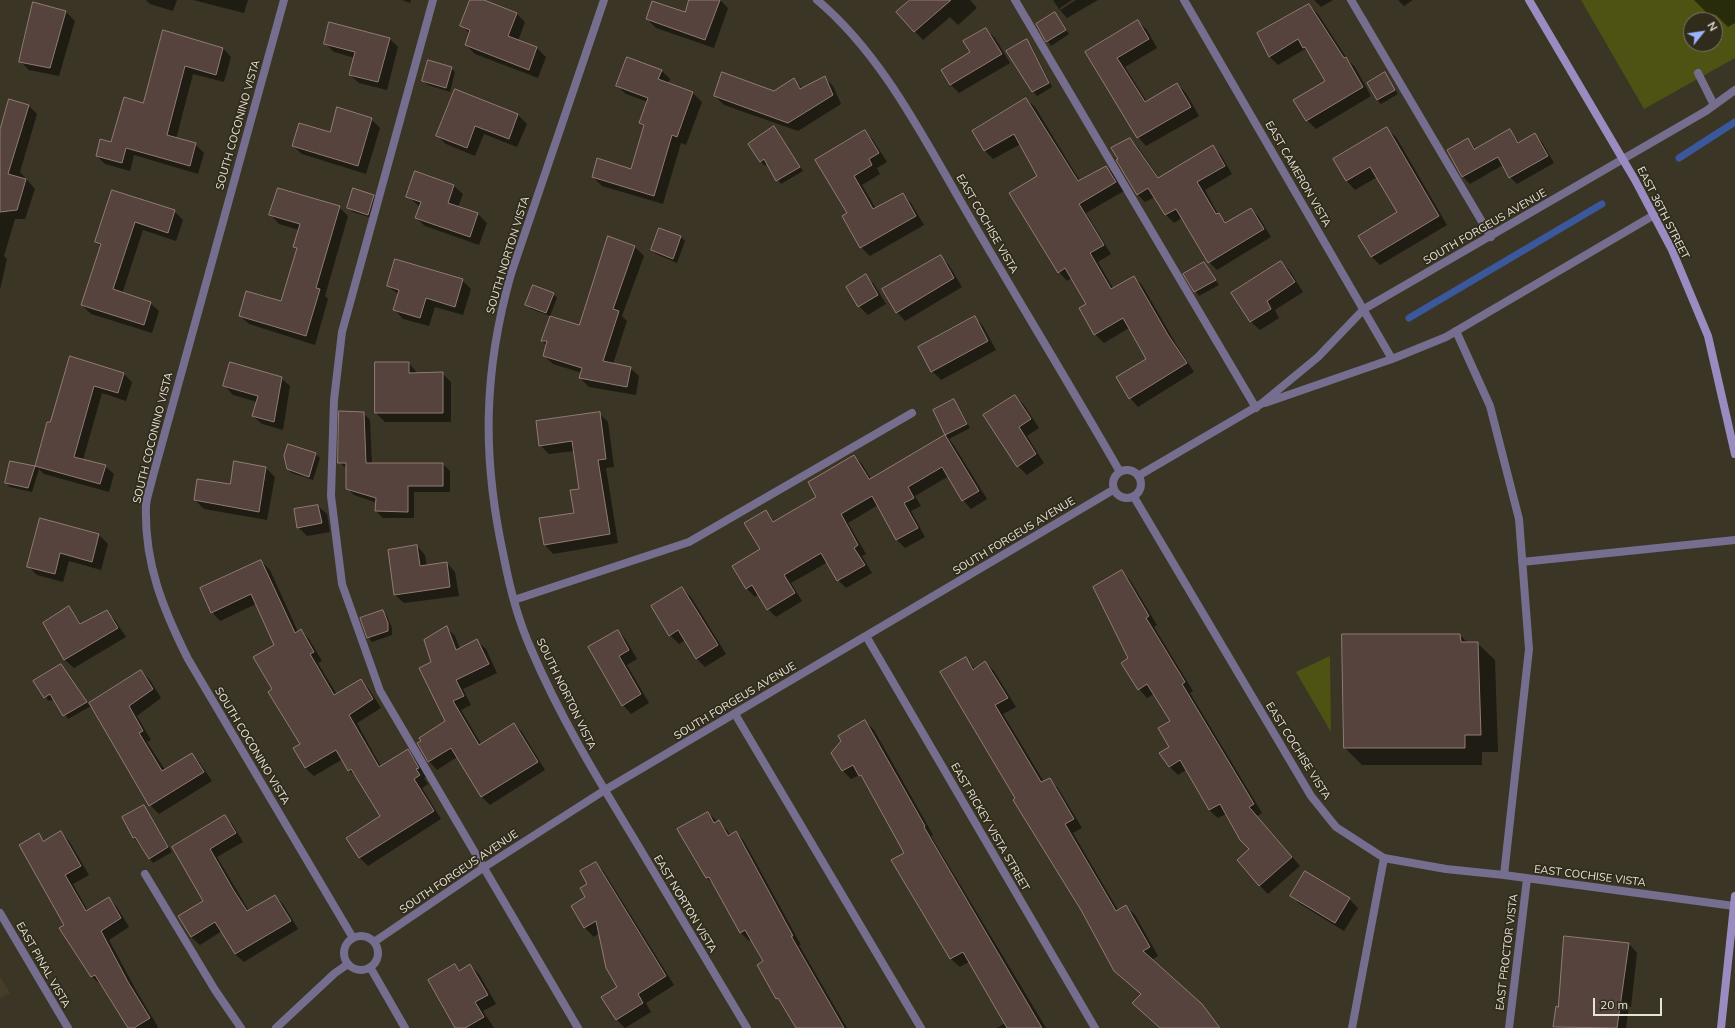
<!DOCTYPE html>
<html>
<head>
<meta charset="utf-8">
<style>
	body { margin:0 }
	#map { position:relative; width:1735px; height:1028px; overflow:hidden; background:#3b3525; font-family:Mulish,sans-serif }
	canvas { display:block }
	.north { position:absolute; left:1683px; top:12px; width:40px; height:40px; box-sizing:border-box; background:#302b1b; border:1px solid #797567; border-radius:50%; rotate:60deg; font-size:11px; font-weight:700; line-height:16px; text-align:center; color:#e6e3d9 }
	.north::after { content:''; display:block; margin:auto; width:14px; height:18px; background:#9cb4fd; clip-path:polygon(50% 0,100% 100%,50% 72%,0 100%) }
	.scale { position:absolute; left:1593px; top:998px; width:69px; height:18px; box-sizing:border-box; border:2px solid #e6e3d9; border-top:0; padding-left:5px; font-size:12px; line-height:14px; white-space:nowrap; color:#e6e3d9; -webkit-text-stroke:3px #302b1b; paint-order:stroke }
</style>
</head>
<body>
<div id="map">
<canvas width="1735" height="1028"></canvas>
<div class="north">N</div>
<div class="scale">20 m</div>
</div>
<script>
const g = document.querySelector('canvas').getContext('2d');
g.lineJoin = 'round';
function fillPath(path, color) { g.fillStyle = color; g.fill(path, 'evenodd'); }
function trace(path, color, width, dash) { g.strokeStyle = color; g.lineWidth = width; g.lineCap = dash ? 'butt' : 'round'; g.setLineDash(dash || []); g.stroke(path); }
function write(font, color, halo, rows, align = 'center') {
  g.font = font + ' Mulish,sans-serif'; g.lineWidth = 3.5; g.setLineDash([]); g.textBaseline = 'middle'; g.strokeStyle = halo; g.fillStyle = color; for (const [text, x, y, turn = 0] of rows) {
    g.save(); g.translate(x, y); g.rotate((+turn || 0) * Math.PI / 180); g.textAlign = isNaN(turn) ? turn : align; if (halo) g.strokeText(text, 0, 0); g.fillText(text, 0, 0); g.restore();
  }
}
fillPath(new Path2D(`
	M0,977L10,993L0,999Z`), '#453d27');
fillPath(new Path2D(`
	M1581,0H1735V58L1644,109ZM1691,20H1715V44H1691Z
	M1330,656L1331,732L1296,672Z`), '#4e5314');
fillPath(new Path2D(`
	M146,0H177L173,11L150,4Z
	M193,0H248L244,13Z
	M402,0H411L410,3Z
	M471,0H481L516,13L525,22L518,41L537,48L546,57L538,78L475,54L466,45L470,34L462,26Z
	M690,0H720L728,8L714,48L656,28L647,19L685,14Z
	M912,0H970L977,8L958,25L950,17L923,40L898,13Z
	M1053,0H1072L1060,8V10L1076,0H1098L1067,18L1059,9Z
	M1314,0H1333L1321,7Z
	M1398,0H1413L1404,6Z
	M1694,0H1735V23L1728,27L1716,15L1707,13Z
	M34,4L66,12L75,21L59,76L29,70L20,61Z
	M1309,5L1318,14L1348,60L1355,67L1371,96L1316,129L1307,120L1326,82L1311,55L1305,49L1278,65L1269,56Z
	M1055,14L1069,34L1051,46L1037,24Z
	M1138,21L1147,30L1157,48L1125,67L1147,102L1177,84L1186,93L1199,116L1146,146L1138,137L1086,53Z
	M986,29L995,38L1010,63L959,93L951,85Z
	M164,31L223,48L231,57L224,82L193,74L176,139L195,144L204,153L198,174L134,155L130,171L105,164L97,156L112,143L144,104Z
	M389,38L398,47L387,90L359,83L350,75L355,58L334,52L325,43Z
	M1027,41L1031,45L1052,87L1037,96L1033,91Z
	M451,68L455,72L450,92L428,85L423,81Z
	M661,70L670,79L668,84L693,93L702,102L686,145L681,143L663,204L602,186L593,177L632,170L644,127L640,123L648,102L626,94L617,86Z
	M1385,73L1398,94L1381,104L1377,100Z
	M824,77L833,86L841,104L798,131L724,105L715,96L774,92L794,80L803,89Z
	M455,90L518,115L527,124L517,147L484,134L475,156L446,144L437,136Z
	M1026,99L1035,107L1080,181L1106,167L1115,175L1124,191L1086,213L1111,254L1098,262L1113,288L1133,277L1142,285L1176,344L1194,372L1138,407L1130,398L1147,359L1129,328L1104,343L1095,334L1088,304L1072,278L1067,281L1059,272L1038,176L1021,144L993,159L985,151L973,131Z
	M29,106L37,114L20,172L35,189L25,219H15L4,256L7,259L0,290V133Z
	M371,119L380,128L366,174L302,154L293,146Z
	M774,128L803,171L781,184L767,164L765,166L760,161Z
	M1387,129L1396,137L1447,225L1380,265L1371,256L1399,212L1377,177L1355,190L1347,181L1334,160Z
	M1510,130L1520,143L1535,135L1542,142L1554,163L1517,184L1510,177L1503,165L1470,184L1463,177L1448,150L1468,139L1476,149Z
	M865,131L873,140L887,162L877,168L880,174L862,185L876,209L902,194L911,203L924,225L870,256L861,247L848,213L816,161Z
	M1130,139L1138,147L1159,178L1213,147L1221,155L1232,174L1205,190L1218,214L1227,223L1251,209L1259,217L1271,237L1217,270L1209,262L1182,218L1174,223L1166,215L1155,197L1145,202L1137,194Z
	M416,172L454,186L463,194L458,207L478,214L487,223L479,245L425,226L416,218L420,207L408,196Z
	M113,191L174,211L183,220L176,241L143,230L122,294L150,303L159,311L152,333L91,314L82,305L101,246L96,242Z
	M373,196L378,200L372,218L353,212L348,208Z
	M339,207L348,216L325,296L328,299L315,345L249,324L240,316L282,302L297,250L294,247L299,230L279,224L271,215Z
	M609,237L635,247L644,256L622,316L627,321L613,364L630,368L639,376L636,395L589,387L580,378L582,373L553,364L544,356L547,346L542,341L580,326Z
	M681,237L685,241L677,263L656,254L652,250Z
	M940,256L949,265L962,287L905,321L897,312Z
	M1281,262L1290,271L1303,292L1275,310L1279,318L1260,330L1251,322L1233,294Z
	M1204,264L1219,285L1199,296L1185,275Z
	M866,276L874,284L886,304L868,315L859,306Z
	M462,280L471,289L463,315L435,307L429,326L403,319L395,310L399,295L388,286Z
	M553,294L557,298L550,316L531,309L527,305Z
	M975,317L983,326L996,350L941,380L932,371Z
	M71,357L124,374L132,382L126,401L102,393L83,460L105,466L114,474L109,492L44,474L39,469L32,492L10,487L6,483L11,462L36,467L48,423L51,424Z
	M409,363L418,374L442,373L451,382V422H385L376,413Z
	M281,378L290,386L283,430L262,424L253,416L257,402L233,395L225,386Z
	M1015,396L1024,405L1039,428L1027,436L1044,463L1027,475L1018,466Z
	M954,401L958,405L970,428L949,439L953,444L987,499L971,509L963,500L949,476L915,496L921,506L911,511L925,537L905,548L897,540L878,505L848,523L866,554L862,556L872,573L846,588L838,580L828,562L791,583L802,601L776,617L768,609L759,594L755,597L747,589L733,567L762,550L766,511L775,522L818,497L854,456L862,464L871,479L947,435L934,411Z
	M363,413L370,420L372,464H443L450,471V492H414V518H383L376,511L377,503L354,495L347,488V469L339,462Z
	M600,414L608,422L614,467L606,468L618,543L553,554L545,545L575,513L580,490L575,451L549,454L540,445Z
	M315,454L320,458L313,480L292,473L288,469Z
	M235,463L266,468L275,477L267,520L204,509L195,500L231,486Z
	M318,506L327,514L330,532L307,536L298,527Z
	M41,519L99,535L108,544L101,570L69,561L63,582L37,575L28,566Z
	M417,546L425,555L427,566L447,563L455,572L459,596L404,603L395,595Z
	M261,561L270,570L298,632L301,630L309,639L322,661L318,663L337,695L361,680L369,689L381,708L357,723L381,767L408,750L416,759L427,777L424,778L428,784L422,788L441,819L368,866L360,858L347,838L382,816L358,779L349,770L343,759L314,776L305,768L301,744L273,690L275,645L256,604L220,621L212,612Z
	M1122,571L1130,580L1157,625L1154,627L1193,691L1190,693L1262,813L1257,816L1300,866L1268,894L1259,885L1250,850L1226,814L1218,818L1209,810L1186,770L1178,775L1169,766L1171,722L1154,694L1147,698L1139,689L1129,659Z
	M682,588L691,597L726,654L705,667L696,658L685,640L679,644L670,635Z
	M69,608L82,624L106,611L115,620L126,637L74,668L65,660L44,623Z
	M383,611L387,616L392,628V635L372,642L368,637Z
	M447,628L455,636L460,649L477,641L486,649L497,673L463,689L471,705L461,710L481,744L514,724L522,732L545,770L490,805L481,796L457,757L437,770L429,761L418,743L446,722L433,662Z
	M618,631L626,640L637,659L627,665L649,703L631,714L623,705L589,648Z
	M1460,635L1468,643H1477L1495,660L1498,752H1482V765H1362L1345,748Z
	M965,658L975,669L985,662L994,671L1016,707L1003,714L1044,782L1049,779L1058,788L1082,828L1073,833L1118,910L1126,906L1135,915L1158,956L1151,960L1201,1004L1221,1028H1161L1141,994L1081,909L1016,799Z
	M61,665L89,705L141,671L150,680L161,698L137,716L151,740L147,742L165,770L192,754L200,763L212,781L159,814L150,805L125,765L127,764L91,706L68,719L54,699L49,701L45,697Z
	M865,721L874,730L933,835L931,836L1046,1028H997L1005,1023L970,961L960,967L951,959L892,861L905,853L866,781L860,775L851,779L843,771L832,753Z
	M144,806L172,852L153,863L134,838L123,817Z
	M708,813L727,830L730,836L736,832L744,841L801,945H799L847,1028H798L751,940L749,941L740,932L716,887L707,878Z
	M225,816L233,825L243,842L217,857L249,911L275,896L283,904L298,929L244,962L235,954L222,931L200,945L191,937L205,902L173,847Z
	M61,832L69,841L89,875L73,884L88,911L109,898L117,907L129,927L109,940L137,992L158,1027L157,1028H129L102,985L92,977L61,928L66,925L39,835L45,841Z
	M596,863L604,872L674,985L646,1003L651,1012L625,1028L616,1019L619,987L599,933L594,937L585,928L572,907L586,898Z
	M1305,872L1349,899L1358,908L1344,931L1300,904L1291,895Z
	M1629,944L1637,953L1631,1007L1629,1006L1626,1028H1554L1557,1007L1559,1008Z
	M455,965L460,971L470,965L479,974L496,1004L483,1011L494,1028H457Z`), '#0007');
trace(new Path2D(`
	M1679,158L1735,122
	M1409,318L1602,204`), '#3a589b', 7);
const building = new Path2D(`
	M470,0H484L517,13L508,36L537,47L529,70L465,45L470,30L460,26Z
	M689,0H720L705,40L646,19L652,1L685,12Z
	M910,0H951L914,32L896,12Z
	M33,2L66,11L50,68L19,62Z
	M1309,4L1344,58L1346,57L1363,87L1306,121L1293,100L1325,81L1305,47L1303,48L1298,39L1269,57L1257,33Z
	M1055,12L1066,30L1046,42L1036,24Z
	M1138,20L1149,39L1117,58L1145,102L1177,83L1191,107L1137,138L1085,52Z
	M329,22L390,38L378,82L349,75L355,52L324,44Z
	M986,28L1002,54L950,85L941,70L970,52L963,41Z
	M163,30L223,48L216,75L185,66L167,135L196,143L190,166L126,148L122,163L96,156L100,139L111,142L124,97L143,103Z
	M1027,39L1049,83L1032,92L1006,51Z
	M627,57L662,70L658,79L693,92L677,137L672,135L654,196L592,177L597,158L631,169L644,125L639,123L648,98L616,86Z
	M428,60L452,67L446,88L422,81Z
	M722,72L774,91L794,78L800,89L825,76L833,95L788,123L714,96Z
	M1385,72L1395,90L1377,100L1367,83Z
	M455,89L518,114L509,139L475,126L467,148L436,136Z
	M1026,98L1078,181L1106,166L1116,182L1079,204L1104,245L1090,253L1111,289L1134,276L1168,335L1187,363L1129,399L1116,377L1146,359L1123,318L1094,335L1079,308L1086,304L1065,268L1058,273L1009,193L1037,176L1014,134L984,151L972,131Z
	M9,99L29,105L8,174L26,179L17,210L0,212V130Z
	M337,107L372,118L358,166L292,146L299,123L330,132Z
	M774,126L800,167L776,181L764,159L760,162L748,144Z
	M1387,127L1439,216L1371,257L1358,236L1397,212L1370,167L1346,181L1333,159Z
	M1510,129L1518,143L1535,133L1548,156L1509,178L1498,157L1462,177L1447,150L1468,138L1474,149Z
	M865,130L879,153L869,159L872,165L854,176L873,209L903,193L916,216L860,248L842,216L847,213L815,160Z
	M1130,138L1158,178L1213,145L1225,166L1197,182L1216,214L1219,213L1225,223L1251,208L1264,229L1208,263L1176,209L1165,215L1148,188L1137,195L1116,160L1118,159L1111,148Z
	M415,171L454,185L448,203L478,213L470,237L415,218L421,202L406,197Z
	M278,188L340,206L316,288L320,289L306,336L239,316L246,291L281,301L297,248L293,247L300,224L269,215Z
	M353,188L374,195L368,215L347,208Z
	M112,190L175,210L168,233L135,222L113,289L151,302L144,325L81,305L101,244L95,242Z
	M659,228L681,236L673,259L651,250Z
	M608,236L635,246L613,309L619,311L603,361L631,367L627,387L579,378L582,368L543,356L547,341H541L550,316L579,325Z
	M941,255L954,278L896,313L882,289Z
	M395,259L463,279L455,307L426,298L420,318L393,310L399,290L387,286Z
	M1281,261L1295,282L1267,301L1271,309L1250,322L1231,293Z
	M1204,262L1216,280L1194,292L1183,274Z
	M866,274L878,295L858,307L846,287Z
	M533,285L554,293L546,313L525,305Z
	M975,316L988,341L931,372L918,347Z
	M70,356L124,373L118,393L94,386L74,457L106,465L100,484L35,466L47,422H50Z
	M230,362L282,377L274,422L252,416L258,396L223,386Z
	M375,362H409V373L443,372V413H375Z
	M1015,395L1031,419L1019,427L1036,454L1017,467L983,415Z
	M954,399L967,424L945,435L933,410Z
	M339,411L364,412L366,463H443V486H408V512L375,511L376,498L346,489V463H338Z
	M600,412L606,459L598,460L610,534L544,545L539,518L574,513L570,490L579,489L572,441L539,446L536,421Z
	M945,435L979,491L962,501L942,467L908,487L914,498L904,503L918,528L896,540L872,496L841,514L858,545L854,548L865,565L837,581L821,553L784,575L795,593L767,610L752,585L746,589L732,566L760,549L744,523L766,510L773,522L816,497L808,482L854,455L869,479Z
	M288,444L316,453L309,477L287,469L284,456Z
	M10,461L35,466L28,488L5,483Z
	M234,461L266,467L259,512L194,500L197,479L230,484Z
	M318,505L322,523L297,528L294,509Z
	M40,518L99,534L92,562L60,553L55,574L27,567Z
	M417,545L420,566L447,562L450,587L394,595L388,550Z
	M261,560L295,633L301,629L314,652L310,654L334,695L361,679L373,699L349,715L379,767L408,749L419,768L416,769L420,775L414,779L434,811L359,858L346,838L380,816L351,769L348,771L336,750L305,768L293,748L300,744L268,692L272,689L253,657L274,645L251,594L211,613L200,588Z
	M1122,570L1149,616L1146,618L1185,682L1182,684L1254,804L1249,807L1292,857L1259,886L1237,860L1249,849L1240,840L1220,804L1209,810L1180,760L1169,767L1159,753L1169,747L1158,728L1170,721L1147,684L1138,690L1121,663L1128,658L1093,587Z
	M682,587L718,645L696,659L678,630L669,636L651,606Z
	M69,606L80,624L107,610L118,628L64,660L43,623Z
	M383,610L388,623V631L367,638L360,618Z
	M447,626L456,650L477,639L489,664L456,680L464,696L453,701L479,745L514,723L538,762L481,797L451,748L428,762L417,743L421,741L419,738L445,721L419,668L431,662L424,640Z
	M618,630L629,650L619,656L641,694L622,706L588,647Z
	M1342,634H1460L1461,642H1478L1481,735H1465V748H1344Z
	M966,657L973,670L985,661L1008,698L995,705L1041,782L1050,778L1074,819L1065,824L1116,911L1126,905L1150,947L1143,951L1202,1004L1220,1028H1160L1132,1003L1141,994L1114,971L1081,910L1013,800L1015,798L940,672Z
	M61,664L87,702L63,716L50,694L44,698L33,681Z
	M141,670L153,689L129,706L143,731L139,733L162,771L192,753L204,772L149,806L89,703Z
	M865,720L925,826L924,827L1042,1028H1007L963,952L950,959L891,860L904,853L861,775L859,776L853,765L842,771L831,753L841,741L838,736Z
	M144,805L168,847L149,859L135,837L133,838L122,817Z
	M708,812L714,823L719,820L728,836L736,831L793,936H791L844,1028H796L778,998L776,999L757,965L763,961L745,930L740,933L709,877L706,878L677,829Z
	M225,815L236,833L210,849L234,891L247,911L275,895L291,921L235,954L215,922L191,937L178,916L203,901L172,847Z
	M61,831L81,866L65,875L86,911L109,897L121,918L101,931L128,982L150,1018L134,1028H128L95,975L91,977L59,928L64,925L19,845L39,833L43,841Z
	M596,862L666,976L638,994L643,1003L616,1020L601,997L617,987L606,968L596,921L584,928L571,906L585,897L580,888L587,884L580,871Z
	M1305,871L1350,898L1335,923L1290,896Z
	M1564,936L1629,943L1617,1028L1553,1027L1556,1006L1558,1007Z
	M455,964L459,971L470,964L488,995L475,1002L484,1017L465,1028H455L428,980Z`);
fillPath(building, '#56433e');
trace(building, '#907b75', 1);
trace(new Path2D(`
	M433,0L342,332L334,400L331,496L342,584L380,691L578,1028
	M1015,0L1256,408
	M1351,0L1491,237
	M1698,73L1714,105
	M1456,331L1490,406L1519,519L1529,649L1504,875
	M1522,562L1735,540
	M514,600L689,542L912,413
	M735,714L921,1028
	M145,874L215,990L241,1028
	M1352,1028L1384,858`), '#766e8f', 8);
trace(new Path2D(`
	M284,0L153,476C151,485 147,496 146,505C144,563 163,609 188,659L353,938
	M604,0L511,274C483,373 482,458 504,558C510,589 518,620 531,649C559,715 596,776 633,837C671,901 709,964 747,1028
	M817,0C883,55 925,141 968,214C1018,300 1070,385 1120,472
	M1184,0L1392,359
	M1265,403L1392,359L1446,337L1654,215
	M1113 484a14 14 0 1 1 28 0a14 14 0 1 1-28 0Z
	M1138,476L1261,404L1318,357L1364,309L1706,111L1735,90
	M1134,497L1311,796L1336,827L1384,858L1446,869L1504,875L1734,906
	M866,636L1095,1028
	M0,913L68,1028
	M344 953a17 17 0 1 1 34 0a17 17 0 1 1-34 0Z
	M374,942L483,868L605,790L1113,490
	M370,967L405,1028
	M276,1028L335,973L348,964
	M1509,1028L1527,879`), '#766e8f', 8);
trace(new Path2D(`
	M1529,0L1635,180L1672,250L1708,336L1735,454
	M1721,1028L1735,896`), '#9a8cc1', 8);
write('11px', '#e6e3d9', '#302b1b', [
	["SOUTH COCONINO VISTA",238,125,-74],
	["EAST CAMERON VISTA",1298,174,60],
	["EAST 36TH STREET",1663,213,63],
	["EAST COCHISE VISTA",987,224,60],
	["SOUTH FORGEUS AVENUE",1485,227,-30],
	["SOUTH NORTON VISTA",508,255,-73],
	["SOUTH COCONINO VISTA",153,438,-76],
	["SOUTH FORGEUS AVENUE",1014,536,-31],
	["SOUTH NORTON VISTA",566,694,64],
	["SOUTH FORGEUS AVENUE",735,701,-31],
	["SOUTH COCONINO VISTA",252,746,59],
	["EAST COCHISE VISTA",1298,751,58],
	["EAST RICKEY VISTA STREET",990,827,60],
	["SOUTH FORGEUS AVENUE",459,872,-34],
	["EAST COCHISE VISTA",1590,876,7],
	["EAST NORTON VISTA",685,904,59],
	["EAST PROCTOR VISTA",1507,952,-83],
	["EAST PINAL VISTA",43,965,60]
]);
</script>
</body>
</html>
